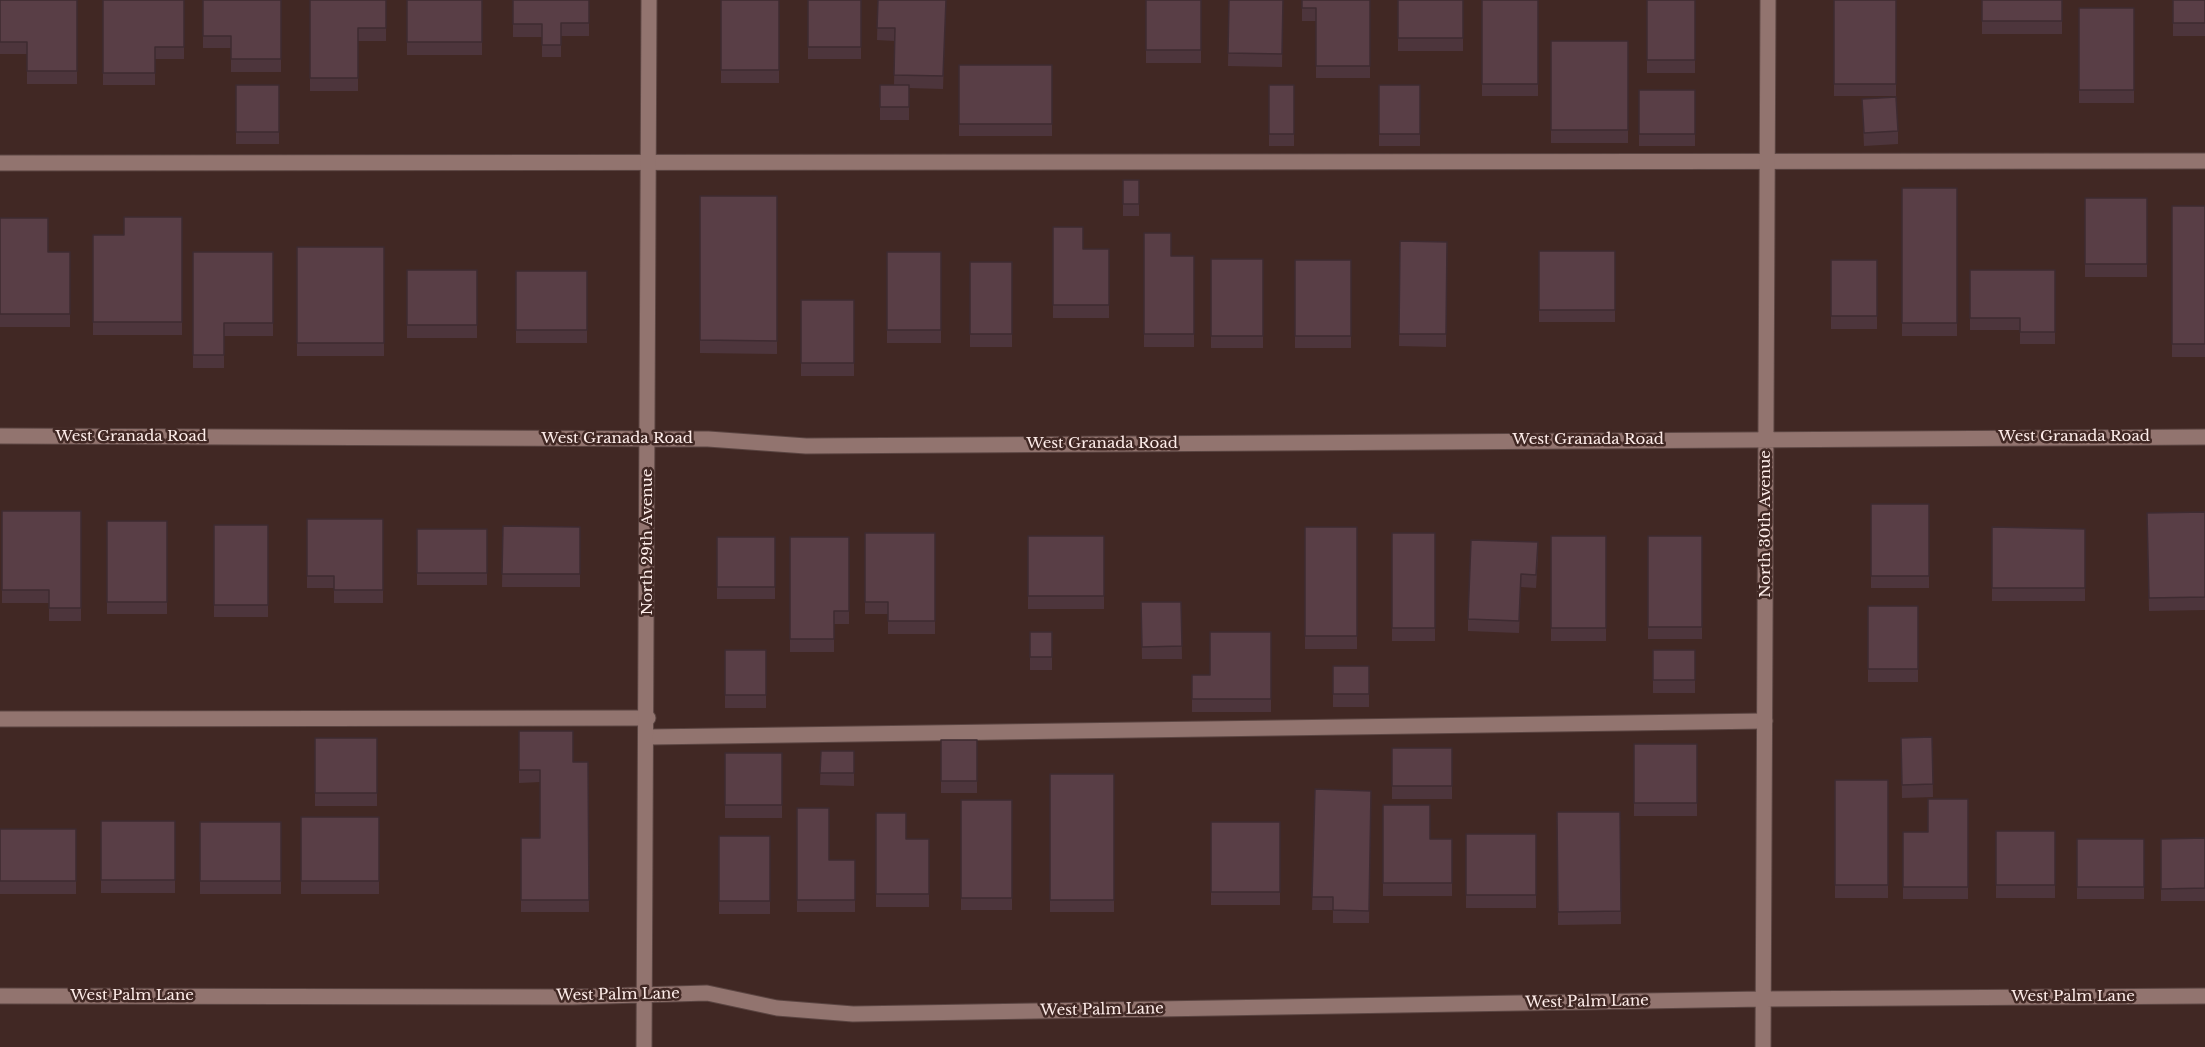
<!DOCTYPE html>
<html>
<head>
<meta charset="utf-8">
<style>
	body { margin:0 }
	canvas { display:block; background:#412824 }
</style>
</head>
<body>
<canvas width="2205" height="1047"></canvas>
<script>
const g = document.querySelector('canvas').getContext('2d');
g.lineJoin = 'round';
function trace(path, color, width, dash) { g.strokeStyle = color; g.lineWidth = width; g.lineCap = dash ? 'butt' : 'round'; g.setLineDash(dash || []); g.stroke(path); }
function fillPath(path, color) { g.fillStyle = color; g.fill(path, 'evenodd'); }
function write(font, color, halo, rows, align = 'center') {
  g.font = font + ' "Libre Baskerville",serif'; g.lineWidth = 5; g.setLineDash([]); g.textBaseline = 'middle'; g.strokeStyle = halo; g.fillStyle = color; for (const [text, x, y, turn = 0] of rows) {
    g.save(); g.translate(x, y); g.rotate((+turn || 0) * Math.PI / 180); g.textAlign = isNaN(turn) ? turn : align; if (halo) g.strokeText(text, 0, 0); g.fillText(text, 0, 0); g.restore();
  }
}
const service = new Path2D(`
	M0,163L2205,161
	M0,719L648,718
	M648,737L1765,721`);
const minor = new Path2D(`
	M0,436L708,439L806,446L2205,437
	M0,996L572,997L707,993L777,1008L853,1014L1763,999L2205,996
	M644,1047L649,0
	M1763,1047L1768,0`);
trace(service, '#5b4542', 17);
trace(minor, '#5b4542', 17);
trace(service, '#92746f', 15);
trace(minor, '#92746f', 15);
fillPath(new Path2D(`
	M0,0H77V84H27V54H0Z
	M103,0H184V59H155V85H103Z
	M203,0H281V72H231V48H203Z
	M310,0H386V41H358V91H310Z
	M407,0H482V55H407Z
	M513,0H589V36H561V57H542V37H513Z
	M721,0H779V83H721Z
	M808,0H861V59H808Z
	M878,0H946L943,89L909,88V120H880V85H894L895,41L877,40Z
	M1146,0H1201V63H1146Z
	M1229,0H1283L1282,67L1228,66Z
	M1302,0H1370V78H1316V21H1302Z
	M1398,0H1463V51H1398Z
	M1482,0H1538V96H1482Z
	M1647,0H1695V73H1647Z
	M1834,0H1896V96H1834Z
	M1982,0H2062V34H1982Z
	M2173,0H2205V36H2173Z
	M2079,8H2134V103H2079Z
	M1551,41H1628V143H1551Z
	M959,65H1052V136H959Z
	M236,85H279V144H236Z
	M1269,85H1294V146H1269Z
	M1379,85H1420V146H1379Z
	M1639,90H1695V146H1639Z
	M1862,99L1898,131V144L1864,146Z
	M1123,180H1139V216H1123Z
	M1902,188H1957V336H1902Z
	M700,196H777V354L700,353Z
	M2085,198H2147V277H2085Z
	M2172,206H2205V357H2172Z
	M182,217V335H93V235H124Z
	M0,218L48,252H70V327H0Z
	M1053,227L1083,249H1109V318H1053Z
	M1144,233L1171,256H1194V347H1144Z
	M1400,241L1447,242L1446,347L1399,346Z
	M297,247H384V356H297Z
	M1539,251H1615V322H1539Z
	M193,252H273V336H224V368H193Z
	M887,252H941V343H887Z
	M1211,259H1263V348H1211Z
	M1295,260H1351V348H1295Z
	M1831,260H1877V329H1831Z
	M970,262H1012V347H970Z
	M407,270H477V338H407Z
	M1970,270H2055V344H2020V330H1970Z
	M516,271H587V343H516Z
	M801,300H854V376H801Z
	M1871,504H1929V588H1871Z
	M2,511H81V621H49V603H2Z
	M2205,512V610L2149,611L2147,513Z
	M307,519H383V603H334V588H307Z
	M107,521H167V614H107Z
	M214,525H268V617H214Z
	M503,526L580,527V587H502Z
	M1305,527H1357V649H1305Z
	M1992,527L2085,529V601H1992Z
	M417,529H487V585H417Z
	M865,533H935V634H888V614H865Z
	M1392,533H1435V641H1392Z
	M1028,536H1104V609H1028Z
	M1551,536H1606V641H1551Z
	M1648,536H1702V639H1648Z
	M717,537H775V599H717Z
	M790,537H849V624H834V652H790Z
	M1538,555L1536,588L1521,587L1519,633L1468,631V619Z
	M1141,602H1181L1182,659H1142Z
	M1868,606H1918V682H1868Z
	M1030,632H1052V670H1030Z
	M1271,632V712H1192V675H1210Z
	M725,650H766V708H725Z
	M1653,650H1695V693H1653Z
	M1333,666H1369V707H1333Z
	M519,731L573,762H588L589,912H521V838H540V782L519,783Z
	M1932,737L1933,797L1902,798L1901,738Z
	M315,738H377V806H315Z
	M941,740H977V793H941Z
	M1634,744H1697V816H1634Z
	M1392,748H1452V799H1392Z
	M821,751H854V786L820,785Z
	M725,753H782V818H725Z
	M1050,774H1114V912H1050Z
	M1835,780H1888V898H1835Z
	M1315,789L1371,791L1369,923H1333V910H1312Z
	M1968,799V899H1903V832H1928Z
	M961,800H1012V910H961Z
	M1383,805L1430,839H1452V896H1383Z
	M797,808L829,860H855V912H797Z
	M1557,812H1620L1621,924L1558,925Z
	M876,813L906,839H929V907H876Z
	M301,817H379V894H301Z
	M101,821H175V893H101Z
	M200,822H281V894H200Z
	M1211,822H1280V905H1211Z
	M0,829H76V894H0Z
	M1996,831H2055V898H1996Z
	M1466,834H1536V908H1466Z
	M719,836H770V914H719Z
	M2205,838V901H2161V839Z
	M2077,839H2144V899H2077Z`), '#4d353c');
const building = new Path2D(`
	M0,0H77V71H27V42H0Z
	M103,0H184V47H155V73H103Z
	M203,0H281V59H231V36H203Z
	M310,0H386V28H358V78H310Z
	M407,0H482V42H407Z
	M513,0H589V23H561V45H542V24H513Z
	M721,0H779V70H721Z
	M808,0H861V47H808Z
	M878,0H946L943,76L894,75L895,28H877Z
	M1146,0H1201V50H1146Z
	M1229,0H1283L1282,54L1228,53Z
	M1302,0H1370V66H1316V8H1302Z
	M1398,0H1463V38H1398Z
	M1482,0H1538V84H1482Z
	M1647,0H1695V60H1647Z
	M1834,0H1896V84H1834Z
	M1982,0H2062V21H1982Z
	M2173,0H2205V23H2173Z
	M2079,8H2134V90H2079Z
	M1551,41H1628V130H1551Z
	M959,65H1052V124H959Z
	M236,85H279V132H236Z
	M880,85H909V107H880Z
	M1269,85H1294V134H1269Z
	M1379,85H1420V134H1379Z
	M1639,90H1695V134H1639Z
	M1896,97L1898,131L1864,133L1862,99Z
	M1123,180H1139V204H1123Z
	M1902,188H1957V323H1902Z
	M700,196H777V341L700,340Z
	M2085,198H2147V264H2085Z
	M2172,206H2205V344H2172Z
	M124,217H182V322H93V235H124Z
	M0,218H48V252H70V314H0Z
	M1053,227H1083V249H1109V305H1053Z
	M1144,233H1171V256H1194V334H1144Z
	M1400,241L1447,242L1446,334H1399Z
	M297,247H384V343H297Z
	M1539,251H1615V310H1539Z
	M193,252H273V323H224V355H193Z
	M887,252H941V330H887Z
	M1211,259H1263V336H1211Z
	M1295,260H1351V336H1295Z
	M1831,260H1877V316H1831Z
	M970,262H1012V334H970Z
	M407,270H477V325H407Z
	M1970,270H2055V332H2020V318H1970Z
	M516,271H587V330H516Z
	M801,300H854V363H801Z
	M1871,504H1929V576H1871Z
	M2,511H81V608H49V590H2Z
	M2205,512V597L2149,598L2147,513Z
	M307,519H383V590H334V576H307Z
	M107,521H167V602H107Z
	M214,525H268V605H214Z
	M503,526L580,527V574H502Z
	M1305,527H1357V636H1305Z
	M1992,527L2085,529V588H1992Z
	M417,529H487V573H417Z
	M865,533H935V621H888V602H865Z
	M1392,533H1435V628H1392Z
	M1028,536H1104V596H1028Z
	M1551,536H1606V628H1551Z
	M1648,536H1702V627H1648Z
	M717,537H775V587H717Z
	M790,537H849V611H834V639H790Z
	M1471,540L1538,542L1536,575L1521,574L1519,621L1468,619Z
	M1141,602H1181L1182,646L1142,647Z
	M1868,606H1918V669H1868Z
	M1030,632H1052V657H1030Z
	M1210,632H1271V699H1192V675H1210Z
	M725,650H766V695H725Z
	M1653,650H1695V680H1653Z
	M1333,666H1369V694H1333Z
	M519,731H573V762H588L589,900H521V838H540V770H519Z
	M1932,737L1933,784L1902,785L1901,738Z
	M315,738H377V793H315Z
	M941,740H977V781H941Z
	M1634,744H1697V803H1634Z
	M1392,748H1452V786H1392Z
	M821,751H854V773H820Z
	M725,753H782V805H725Z
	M1050,774H1114V900H1050Z
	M1835,780H1888V885H1835Z
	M1315,789L1371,791L1369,911L1333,910V897H1312Z
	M1928,799H1968V887H1903V832H1928Z
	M961,800H1012V898H961Z
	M1383,805H1430V839H1452V883H1383Z
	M797,808H829V860H855V900H797Z
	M1557,812H1620L1621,911L1558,912Z
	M876,813H906V839H929V894H876Z
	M301,817H379V881H301Z
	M101,821H175V880H101Z
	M200,822H281V881H200Z
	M1211,822H1280V892H1211Z
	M0,829H76V881H0Z
	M1996,831H2055V885H1996Z
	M1466,834H1536V895H1466Z
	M719,836H770V901H719Z
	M2205,838V888L2161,889V839Z
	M2077,839H2144V887H2077Z`);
fillPath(building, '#593e46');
trace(building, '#3e2b31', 1.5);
write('15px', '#feedea', '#412824', [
	["West Granada Road",131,437],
	["West Granada Road",2074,437],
	["West Granada Road",617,439],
	["West Granada Road",1588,440],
	["West Granada Road",1102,444],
	["North 30th Avenue",1766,524,-90],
	["North 29th Avenue",648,542,-90],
	["West Palm Lane",618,995,-1],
	["West Palm Lane",132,996],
	["West Palm Lane",2073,997],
	["West Palm Lane",1587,1002,-1],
	["West Palm Lane",1102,1010,-1]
]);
</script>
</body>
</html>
